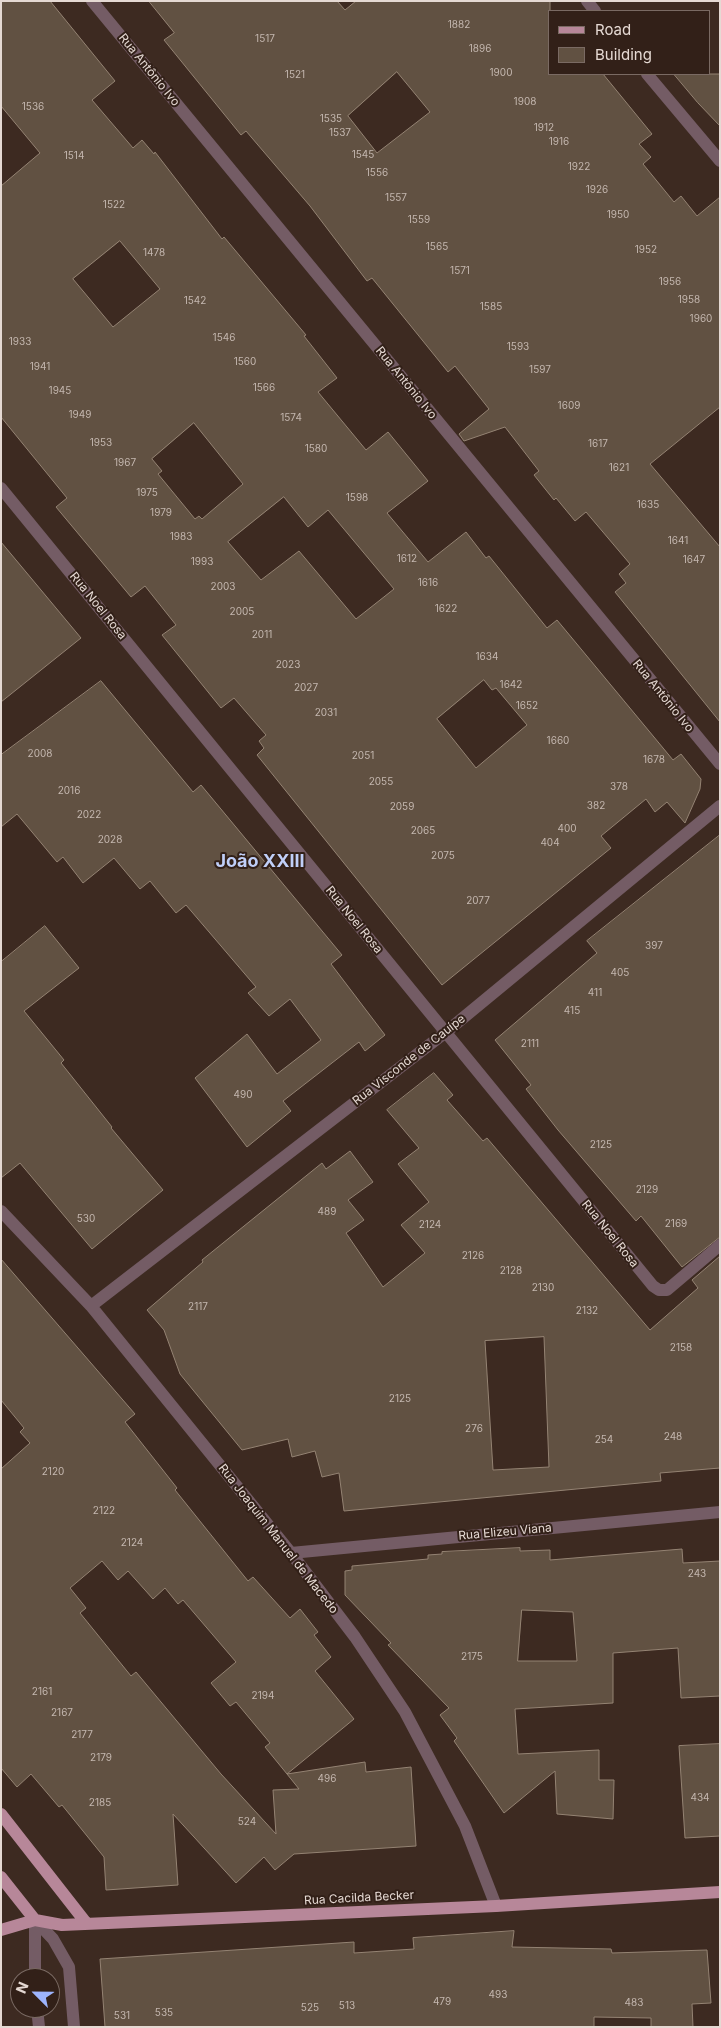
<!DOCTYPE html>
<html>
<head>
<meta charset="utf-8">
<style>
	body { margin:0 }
	#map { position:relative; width:721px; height:2028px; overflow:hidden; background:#3d2a21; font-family:Inter,sans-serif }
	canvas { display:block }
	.frame { position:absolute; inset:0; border:2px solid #e5d9d3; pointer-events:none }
	.legend { position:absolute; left:548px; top:10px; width:162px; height:65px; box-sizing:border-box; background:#322018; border:1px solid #7a6a63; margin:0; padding:6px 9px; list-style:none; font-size:15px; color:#e5d9d3 }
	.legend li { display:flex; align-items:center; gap:10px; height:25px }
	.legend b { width:25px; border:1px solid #7a6a63 }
	.north { position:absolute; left:10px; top:1968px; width:50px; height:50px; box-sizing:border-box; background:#322018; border:1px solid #7a6a63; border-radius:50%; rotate:293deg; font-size:14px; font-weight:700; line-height:20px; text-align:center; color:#e5d9d3 }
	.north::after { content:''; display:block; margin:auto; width:18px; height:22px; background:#9db4fd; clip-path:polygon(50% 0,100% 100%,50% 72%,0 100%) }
</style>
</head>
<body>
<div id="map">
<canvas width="721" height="2028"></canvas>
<div class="frame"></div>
<ul class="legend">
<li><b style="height:6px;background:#b78799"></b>Road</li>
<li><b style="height:14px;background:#615142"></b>Building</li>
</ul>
<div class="north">N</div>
</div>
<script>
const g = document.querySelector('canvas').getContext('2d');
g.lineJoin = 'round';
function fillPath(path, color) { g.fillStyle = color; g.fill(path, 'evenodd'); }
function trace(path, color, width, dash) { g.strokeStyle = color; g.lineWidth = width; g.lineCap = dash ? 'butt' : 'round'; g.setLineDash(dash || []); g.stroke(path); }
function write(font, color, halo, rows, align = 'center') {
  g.font = font + ' Inter,sans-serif'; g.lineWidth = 4; g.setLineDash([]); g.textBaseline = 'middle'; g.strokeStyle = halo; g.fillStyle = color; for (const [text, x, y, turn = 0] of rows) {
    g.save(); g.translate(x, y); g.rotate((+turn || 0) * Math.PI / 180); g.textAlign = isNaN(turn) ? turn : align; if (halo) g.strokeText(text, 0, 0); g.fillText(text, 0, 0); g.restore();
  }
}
const building = new Path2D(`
	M1,1H50L115,81L92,100L133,148L142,140L154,154L155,152L222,239L224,237L306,335L304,336L337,378L318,392L366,450L388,432L428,481L387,513L428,562L466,532L486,558L489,556L547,628L557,620L673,760L681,754L701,779L700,789L685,823L667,802L655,812L646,799L601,836L611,848L442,985L257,755L264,748L259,741L266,735L234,698L221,708L162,635L176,625L145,586L131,597L56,507L67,498L1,417V186L40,153L1,106ZM120,241L160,289L113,327L73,279ZM194,423L243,484L202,519L199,516L195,519L158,474L162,471L152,459ZM284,497L308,527L328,510L394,589L356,619L299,551L261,580L228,542ZM484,680L492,690L496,688L527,725L476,768L437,719Z
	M149,1H337L345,10L356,1H550V74H603L652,134L639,144L651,157L643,164L674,202L681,196L697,216L720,197V407L650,464L720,547V722L615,592L626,583L619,574L630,564L586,512L575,521L556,498L554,500L534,475L539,471L505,427L464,441L459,434L489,409L455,366L448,372L372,278L367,281L310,206L246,131L241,135L164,40L174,33ZM397,72L430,112L377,153L348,116Z
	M674,74H720V126L698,103Z
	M1,542L81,638L1,702Z
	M101,681L193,792L201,785L342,955L331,964L385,1035L365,1051L359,1042L283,1101L291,1111L247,1147L195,1078L247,1034L277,1074L321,1040L290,999L269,1016L248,993L256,987L186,905L176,913L150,881L140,889L114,858L83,883L63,857L57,862L17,814L1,827V755Z
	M720,835V1237L682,1267L641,1216L636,1221L558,1130L526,1089L531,1085L495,1040L597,953L587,941Z
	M45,926L79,968L24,1011L64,1060L61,1063L112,1127L111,1128L163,1190L92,1249L20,1163L1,1178V962Z
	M434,1073L453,1095L447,1100L483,1141L487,1138L650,1330L698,1288L692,1280L720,1256V1468L660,1473L661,1481L344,1511L339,1473L322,1477L315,1451L292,1457L288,1439L242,1450L180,1374L164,1330L147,1310L203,1262L202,1260L322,1163L326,1169L350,1151L373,1182L348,1200L364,1220L346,1233L383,1287L425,1253L401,1225L429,1202L398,1164L419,1148L387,1110ZM544,1337L549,1467L493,1470L485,1341Z
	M1,1259L135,1414L125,1422L177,1488L175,1490L248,1581L253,1577L290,1618L300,1609L318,1632L314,1635L331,1657L315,1671L354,1719L287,1774L265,1747L270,1743L236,1702L230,1706L211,1683L236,1662L183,1600L178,1604L165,1588L153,1599L128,1571L118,1580L102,1561L70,1588L86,1608L80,1613L131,1676L136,1672L221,1774L276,1834L273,1790L299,1789L287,1774L365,1762L366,1772L411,1767L416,1846L294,1854L275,1870L264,1857L236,1883L173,1814L178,1885L106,1890L104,1857L62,1805L59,1807L31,1774L17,1787L1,1768V1469L30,1443L20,1432L24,1428L1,1400Z
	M520,1548V1551L550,1550V1560L682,1549L683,1563L720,1561V1696L681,1698L678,1648L613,1653V1703L515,1709L518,1754L599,1750V1780H614L613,1819L557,1814L555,1771L504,1813L454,1741L457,1738L440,1715L449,1708L388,1645L391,1643L345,1595V1571L352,1570V1566L428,1559V1555L442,1554V1552ZM522,1610L573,1612L577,1661H518Z
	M720,1744V1836L685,1838L679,1746Z
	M514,1931L512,1947L611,1949L612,1953L707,1950L711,2003L692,2004L693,2027H651V2018L594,2017V2027H105L100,1959L354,1942V1953L414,1949L413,1938Z`);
fillPath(building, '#615142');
trace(building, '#948373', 1);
trace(new Path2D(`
	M92,1L720,764
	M587,1L595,11
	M647,74L720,161
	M1,488L653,1286L659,1290H667L720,1245
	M1,1211L91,1306L291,1553L355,1637L405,1712L465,1826L496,1906
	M91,1306L446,1032L720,806
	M291,1553L720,1512
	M35,1920L53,1939L69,1967L74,2027
	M35,1920V1978
	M37,2008L39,2027`), '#745c65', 12);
trace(new Path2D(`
	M1,1814L87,1924
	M1,1877L35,1920
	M1,1930L35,1920L62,1925L496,1906L720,1892`), '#b78799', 12);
write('10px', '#c4b7af', null, [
	["1882",459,25],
	["1517",265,39],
	["1896",480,49],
	["1900",501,73],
	["1521",295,75],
	["1908",525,102],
	["1536",33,107],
	["1535",331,119],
	["1912",544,128],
	["1537",340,133],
	["1916",559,142],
	["1545",363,155],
	["1514",74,156],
	["1922",579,167],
	["1556",377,173],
	["1926",597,190],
	["1557",396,198],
	["1522",114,205],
	["1950",618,215],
	["1559",419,220],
	["1565",437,247],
	["1952",646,250],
	["1478",154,253],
	["1571",460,271],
	["1956",670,282],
	["1958",689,300],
	["1542",195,301],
	["1585",491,307],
	["1960",701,319],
	["1546",224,338],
	["1933",20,342],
	["1593",518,347],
	["1560",245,362],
	["1941",40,367],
	["1597",540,370],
	["1566",264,388],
	["1945",60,391],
	["1609",569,406],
	["1949",80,415],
	["1574",291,418],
	["1953",101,443],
	["1617",598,444],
	["1580",316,449],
	["1967",125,463],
	["1621",619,468],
	["1975",147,493],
	["1598",357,498],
	["1635",648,505],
	["1979",161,513],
	["1983",181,537],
	["1641",678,541],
	["1612",407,559],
	["1647",694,560],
	["1993",202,562],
	["1616",428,583],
	["2003",223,587],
	["1622",446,609],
	["2005",242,612],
	["2011",262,635],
	["1634",487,657],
	["2023",288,665],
	["1642",511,685],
	["2027",306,688],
	["1652",527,706],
	["2031",326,713],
	["1660",558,741],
	["2008",40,754],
	["2051",363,756],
	["1678",654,760],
	["2055",381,782],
	["378",619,787],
	["2016",69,791],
	["382",596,806],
	["2059",402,807],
	["2022",89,815],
	["400",567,829],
	["2065",423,831],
	["2028",110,840],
	["404",550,843],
	["2075",443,856],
	["2077",478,901],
	["397",654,946],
	["405",620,973],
	["411",595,993],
	["415",572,1011],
	["2111",530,1044],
	["490",243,1095],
	["2125",601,1145],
	["2129",647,1190],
	["489",327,1212],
	["530",86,1219],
	["2169",676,1224],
	["2124",430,1225],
	["2126",473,1256],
	["2128",511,1271],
	["2130",543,1288],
	["2117",198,1307],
	["2132",587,1311],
	["2158",681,1348],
	["2125",400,1399],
	["276",474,1429],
	["248",673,1437],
	["254",604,1440],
	["2120",53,1472],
	["2122",104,1511],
	["2124",132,1543],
	["243",697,1574],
	["2175",472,1657],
	["2161",42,1692],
	["2194",263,1696],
	["2167",62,1713],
	["2177",82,1735],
	["2179",101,1758],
	["496",327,1779],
	["434",700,1798],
	["2185",100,1803],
	["524",247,1822],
	["493",498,1995],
	["479",442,2002],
	["483",634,2003],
	["513",347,2006],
	["525",310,2008],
	["535",164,2013],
	["531",122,2016]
]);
write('12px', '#e5d9d3', '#322018', [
	["Rua Antônio Ivo",149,70,51],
	["Rua Antônio Ivo",406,383,51],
	["Rua Noel Rosa",98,606,51],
	["Rua Antônio Ivo",663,696,51],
	["Rua Noel Rosa",354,920,51],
	["Rua Visconde de Cauípe",409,1060,-38],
	["Rua Noel Rosa",610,1234,51],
	["Rua Elizeu Viana",505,1532,-5],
	["Rua Joaquim Manuel de Macedo",278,1539,52],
	["Rua Cacilda Becker",359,1898,-3]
]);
write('bold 18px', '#c0cff8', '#322018', [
	["João XXIII",260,862]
]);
</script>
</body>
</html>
